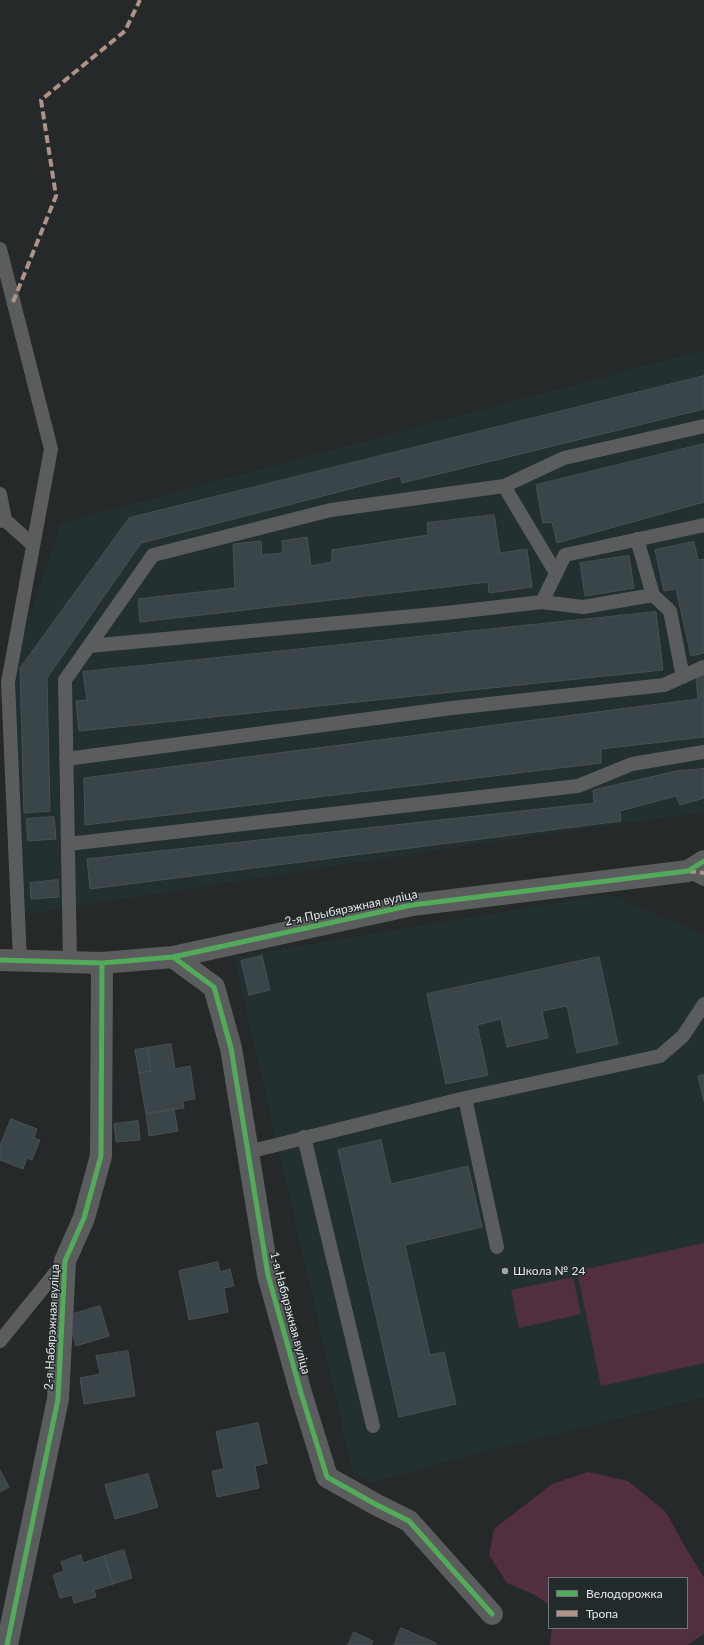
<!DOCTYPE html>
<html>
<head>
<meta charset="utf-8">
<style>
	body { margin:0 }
	#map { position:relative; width:704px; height:1645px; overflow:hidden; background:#252929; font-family:Lato,sans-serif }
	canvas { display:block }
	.legend { position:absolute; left:548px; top:1577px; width:140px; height:52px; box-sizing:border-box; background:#232a2b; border:1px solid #717677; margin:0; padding:5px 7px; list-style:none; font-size:12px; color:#e5e9ea }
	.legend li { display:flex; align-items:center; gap:8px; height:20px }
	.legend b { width:20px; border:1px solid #717677 }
</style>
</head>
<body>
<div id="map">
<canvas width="704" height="1645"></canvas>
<ul class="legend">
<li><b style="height:5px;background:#51ab58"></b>Велодорожка</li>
<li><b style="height:5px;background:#af9288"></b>Тропа</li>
</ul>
</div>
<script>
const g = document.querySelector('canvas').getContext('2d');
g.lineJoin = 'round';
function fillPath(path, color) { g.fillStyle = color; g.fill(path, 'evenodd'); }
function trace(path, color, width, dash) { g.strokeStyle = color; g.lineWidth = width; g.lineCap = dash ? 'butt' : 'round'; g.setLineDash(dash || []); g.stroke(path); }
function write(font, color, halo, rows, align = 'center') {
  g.font = font + ' Lato,sans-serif'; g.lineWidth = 3; g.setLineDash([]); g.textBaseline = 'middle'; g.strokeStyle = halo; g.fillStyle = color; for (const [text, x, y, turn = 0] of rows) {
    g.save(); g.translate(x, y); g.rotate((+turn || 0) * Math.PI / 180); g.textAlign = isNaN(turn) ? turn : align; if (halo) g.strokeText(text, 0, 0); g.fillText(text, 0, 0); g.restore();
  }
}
fillPath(new Path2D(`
	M704,350V812L458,847L26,914L15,777L14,662L61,523Z
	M608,894L704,935V1397L469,1455L371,1483L353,1473L234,957Z`), '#223032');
fillPath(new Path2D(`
	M704,1243V1363L601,1386L577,1271Z
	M573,1277L581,1314L519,1328L511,1290Z
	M588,1472L628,1481L666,1512L680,1538L704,1578V1634L687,1645H550L552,1628H687V1578H549V1605L535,1595L507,1583L489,1555L494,1529L552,1484Z`), '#522f40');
const building = new Path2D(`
	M704,376V409L402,483L400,476L141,543L47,678L50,811L24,813L20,668L129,518Z
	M704,444V502L557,543L552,522L543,523L536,485Z
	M494,515L500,553L527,549L532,587L489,593L488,582L140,622L138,599L235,588L233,544L261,541L262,555L283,553L282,541L307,537L311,566L332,562V550L428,535L427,523Z
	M694,542L698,560L704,559V653L691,656L676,589L664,591L655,550Z
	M629,556L634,588L585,596L580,563Z
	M656,612L663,670L79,731L76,701L87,700L83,672Z
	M704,676V737L601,749V763L85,825L84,778L698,699L696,678Z
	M704,769V798L680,805L676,796L620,811L621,821L90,889L87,859L594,803L593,790L677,771Z
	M54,817L56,839L28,841L26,819Z
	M58,880L59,897L31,899L30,883Z
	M262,956L270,990L249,995L241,961Z
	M599,957L618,1044L577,1053L567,1006L542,1011L548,1038L507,1047L501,1019L477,1025L488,1075L446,1084L427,994Z
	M171,1044L175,1069L190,1066L195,1099L183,1101L184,1108L146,1114L139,1073L151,1071L147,1048Z
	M147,1048L151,1071L139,1073L135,1050Z
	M704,1075V1102L698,1076Z
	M174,1109L178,1131L149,1136L146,1114Z
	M11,1119L37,1129L34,1138L40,1140L32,1160L27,1158L23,1169L0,1160V1146Z
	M138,1121L140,1140L116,1142L114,1124Z
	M381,1140L391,1184L468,1166L482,1227L405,1245L430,1355L444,1352L456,1404L399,1417L338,1150Z
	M218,1262L220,1272L230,1269L234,1286L224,1288L228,1312L189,1320L179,1271Z
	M100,1306L109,1336L76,1346L67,1316Z
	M128,1351L135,1396L84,1404L80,1378L100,1374L96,1356Z
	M258,1423L267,1463L255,1466L259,1488L217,1497L212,1471L224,1469L216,1432Z
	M0,1470L9,1487L0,1492Z
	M148,1474L158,1507L115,1519L105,1485Z
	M124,1550L132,1578L113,1584L104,1556Z
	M81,1555L83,1563L104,1556L113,1584L94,1590L96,1597L74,1603L72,1595L60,1598L53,1575L64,1571L61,1562Z
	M401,1628L436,1643L435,1645H394Z
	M354,1632L373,1641L371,1645H348Z`);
fillPath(building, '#394548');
trace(building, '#4c4f50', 1);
trace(new Path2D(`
	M0,249L51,449L8,682L20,961
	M504,486L556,573
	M0,494L5,520
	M0,521L5,520L33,545
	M637,539L653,595L670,611L683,677
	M542,602L583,607L653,595
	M89,646L446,613L542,602L565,555L704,525
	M66,759L452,708L664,685L704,667
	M68,844L578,786L632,764L704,752
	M688,871L704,879
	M70,962L65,680L153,555L331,510L504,486L564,458L704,426
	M465,1098L497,1247
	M304,1137L373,1426
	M248,1152L465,1098L660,1056L683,1036L704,1004
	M0,1341L65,1261`), '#5b5c5d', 14);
trace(new Path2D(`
	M173,957L214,987L231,1048L268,1275L301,1393L327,1477L375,1504L409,1521L492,1614
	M0,960L102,963L173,957L412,905L688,871L704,861
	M7,1645L58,1399L65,1261L84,1218L101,1156L102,963`), '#5b5c5d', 22);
trace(new Path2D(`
	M13,302L56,196L41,100L125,31L140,0
	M688,871L704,873`), '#af9288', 4, [8, 4]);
trace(new Path2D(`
	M173,957L214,987L231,1048L268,1275L301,1393L327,1477L375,1504L409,1521L492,1614
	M0,960L102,963L173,957L412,905L688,871L704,861
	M7,1645L58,1399L65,1261L84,1218L101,1156L102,963`), '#51ab58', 5);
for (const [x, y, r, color] of [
	[505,1271,4,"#a2a6a6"]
]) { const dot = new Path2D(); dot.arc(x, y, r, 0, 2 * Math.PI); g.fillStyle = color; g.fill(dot); trace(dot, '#232a2b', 1.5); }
write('12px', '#e5e9ea', '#232a2b', [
	["2-я Прыбярэжная вуліца",351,908,-12],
	["1-я Набярэжная вуліца",290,1313,75],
	["2-я Набярэжная вуліца",52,1327,-87]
]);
write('12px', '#e5e9ea', '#232a2b', [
	["Школа № 24",513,1271]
], 'left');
</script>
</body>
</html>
